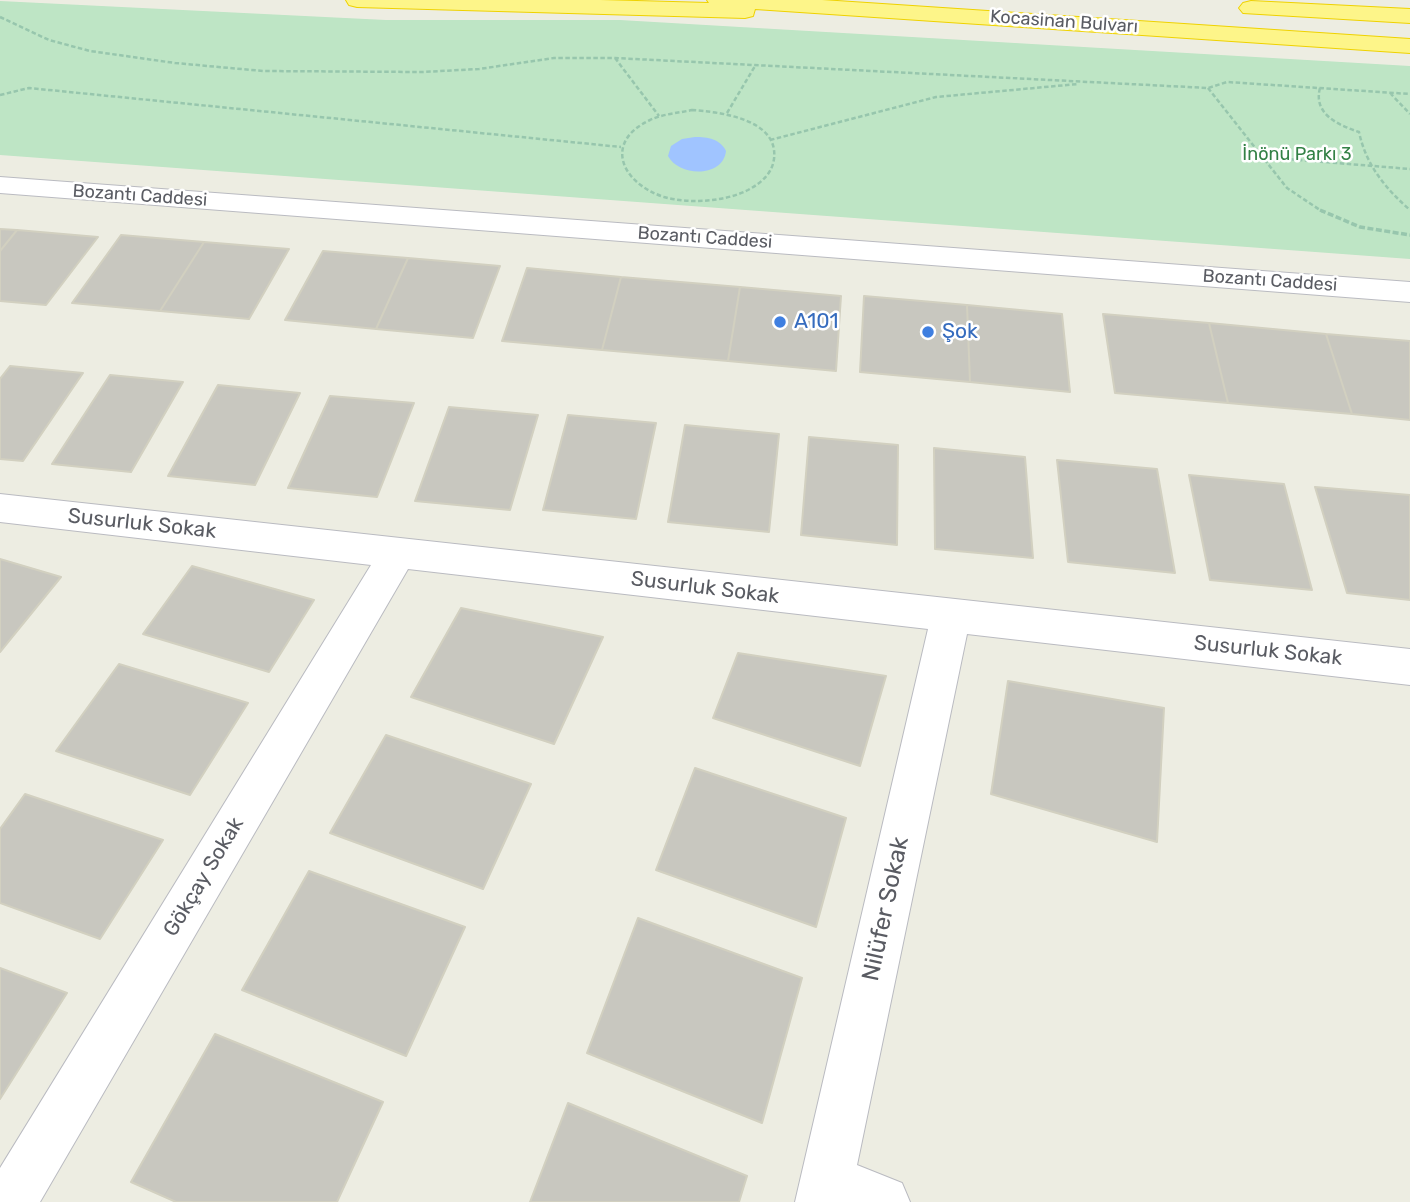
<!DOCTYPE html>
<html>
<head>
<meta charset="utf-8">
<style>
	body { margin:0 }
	canvas { display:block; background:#edede2 }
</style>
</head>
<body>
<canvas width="1410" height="1202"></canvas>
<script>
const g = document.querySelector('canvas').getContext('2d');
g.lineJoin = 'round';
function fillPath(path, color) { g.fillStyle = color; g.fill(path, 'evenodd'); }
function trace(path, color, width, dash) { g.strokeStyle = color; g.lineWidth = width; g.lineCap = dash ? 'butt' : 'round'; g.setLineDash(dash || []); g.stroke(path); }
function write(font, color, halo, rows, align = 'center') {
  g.font = font + ' Rubik,sans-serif'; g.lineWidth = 5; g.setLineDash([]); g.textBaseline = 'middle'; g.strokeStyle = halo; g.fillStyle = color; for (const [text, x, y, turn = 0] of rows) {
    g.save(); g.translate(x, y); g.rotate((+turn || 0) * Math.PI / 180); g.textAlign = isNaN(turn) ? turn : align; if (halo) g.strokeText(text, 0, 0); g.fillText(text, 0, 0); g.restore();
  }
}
fillPath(new Path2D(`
	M0,1L386,20H620L1410,66V259L0,155Z`), '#bee5c5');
fillPath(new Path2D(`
	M695,137C708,137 720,139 726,151C723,178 679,177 668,156L671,146L682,139Z`), '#a0c4ff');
const building = new Path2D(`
	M0,229L17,230L0,251Z
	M17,230L98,237L46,305L0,301V251Z
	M121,235L204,242L160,311L72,303Z
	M204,242L289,249L249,319L160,311Z
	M323,251L408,258L376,329L285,320Z
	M408,258L500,266L473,338L376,329Z
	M527,268L621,277L602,350L502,341Z
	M621,277L740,287L728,361L602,350Z
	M740,287L841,296L836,371L728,361Z
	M864,296L967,305L970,382L860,372Z
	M967,305L1062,314L1070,392L970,382Z
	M1103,314L1209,323L1228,403L1115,393Z
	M1209,323L1326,334L1352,414L1228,403Z
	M1326,334L1410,341V420L1352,414Z
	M10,366L83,373L23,461L0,459V379Z
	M110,375L183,382L131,472L52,464Z
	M218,385L300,393L255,485L168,476Z
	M330,396L414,403L377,497L288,488Z
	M449,407L538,415L510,510L415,501Z
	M568,415L656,423L636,519L543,510Z
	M685,425L779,434L769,532L668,522Z
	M809,437L898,445L897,545L801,535Z
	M934,448L1025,457L1033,558L935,549Z
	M1057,460L1157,469L1175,573L1068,562Z
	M1189,475L1284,484L1312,590L1210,580Z
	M1315,487L1410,495V600L1347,593Z
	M0,559L61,577L0,652Z
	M192,566L314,600L269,672L143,634Z
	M461,608L603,637L554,744L411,697Z
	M738,653L886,676L860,766L713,718Z
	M119,664L248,703L190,795L56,751Z
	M1008,681L1164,708L1157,842L991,794Z
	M386,735L531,784L483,889L330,833Z
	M695,768L846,818L816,927L656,870Z
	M25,794L163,840L100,939L0,903V829Z
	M309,871L465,927L406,1056L242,990Z
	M638,918L802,978L762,1123L587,1053Z
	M0,968L67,993L0,1099Z
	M215,1034L383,1102L337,1202H176L131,1182Z
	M568,1103L747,1176L739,1202H530Z`);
fillPath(building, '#c8c7bf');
trace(building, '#d2d0c0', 2);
const street = new Path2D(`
	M0,177L1410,282V302L0,193Z
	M0,494L1410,649V685L967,634L857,1165L902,1183L910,1202H795L928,629L408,569L40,1202H0V1168L371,565L0,522Z`);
const highway = new Path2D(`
	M346,0H600L709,3L707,0H822L1410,39V53L755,9L753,16L745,18L357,7L349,5Z
	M1251,1L1410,9V23L1243,13L1239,8L1243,3Z`);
trace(street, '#babbc1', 2);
trace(highway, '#efd200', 2);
trace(new Path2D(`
	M0,17L49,40L90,51L175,63L263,71L422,72L479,69L554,58H615L1208,88L1227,82L1410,94
	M615,58L659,116
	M1208,88L1287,188L1323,212
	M1320,88C1313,114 1338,125 1359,132C1366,165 1385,188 1410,210
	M1390,93L1410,114
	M0,95L29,88L621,147
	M692,110C720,112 779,119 774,159C772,174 761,183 748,190C724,202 689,204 664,197C621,183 603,142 650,120C662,114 679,113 692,110Z
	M727,113L755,66
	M770,140L936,97L1078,84
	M1263,157L1410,169`), '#97c6ad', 2.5, [4.5, 2.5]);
trace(new Path2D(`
	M1320,210L1360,227L1410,235`), '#97c6ad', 3.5, [6, 2.5]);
fillPath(street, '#fff');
fillPath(highway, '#fdf589');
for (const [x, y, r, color] of [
	[780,322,7,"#3f7fe0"],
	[928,332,7,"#3f7fe0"]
]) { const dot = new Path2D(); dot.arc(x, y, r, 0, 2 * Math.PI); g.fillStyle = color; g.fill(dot); trace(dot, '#fff', 2.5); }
write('18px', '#5a5c63', '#fff', [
	["Kocasinan Bulvarı",1064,22,4],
	["Bozantı Caddesi",140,196,4],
	["Bozantı Caddesi",705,238,4],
	["Bozantı Caddesi",1270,281,4]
]);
write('18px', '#338146', '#fff', [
	["İnönü Parkı 3",1297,155]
]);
write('21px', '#366cbe', '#fff', [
	["A101",794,322],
	["Şok",942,332]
], 'left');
write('21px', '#5a5c63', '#fff', [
	["Susurluk Sokak",142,524,6],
	["Susurluk Sokak",705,588,7],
	["Susurluk Sokak",1268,651,6],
	["Gökçay Sokak",204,877,-59]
]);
write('24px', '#5a5c63', '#fff', [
	["Nilüfer Sokak",886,909,-78]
]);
</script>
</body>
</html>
